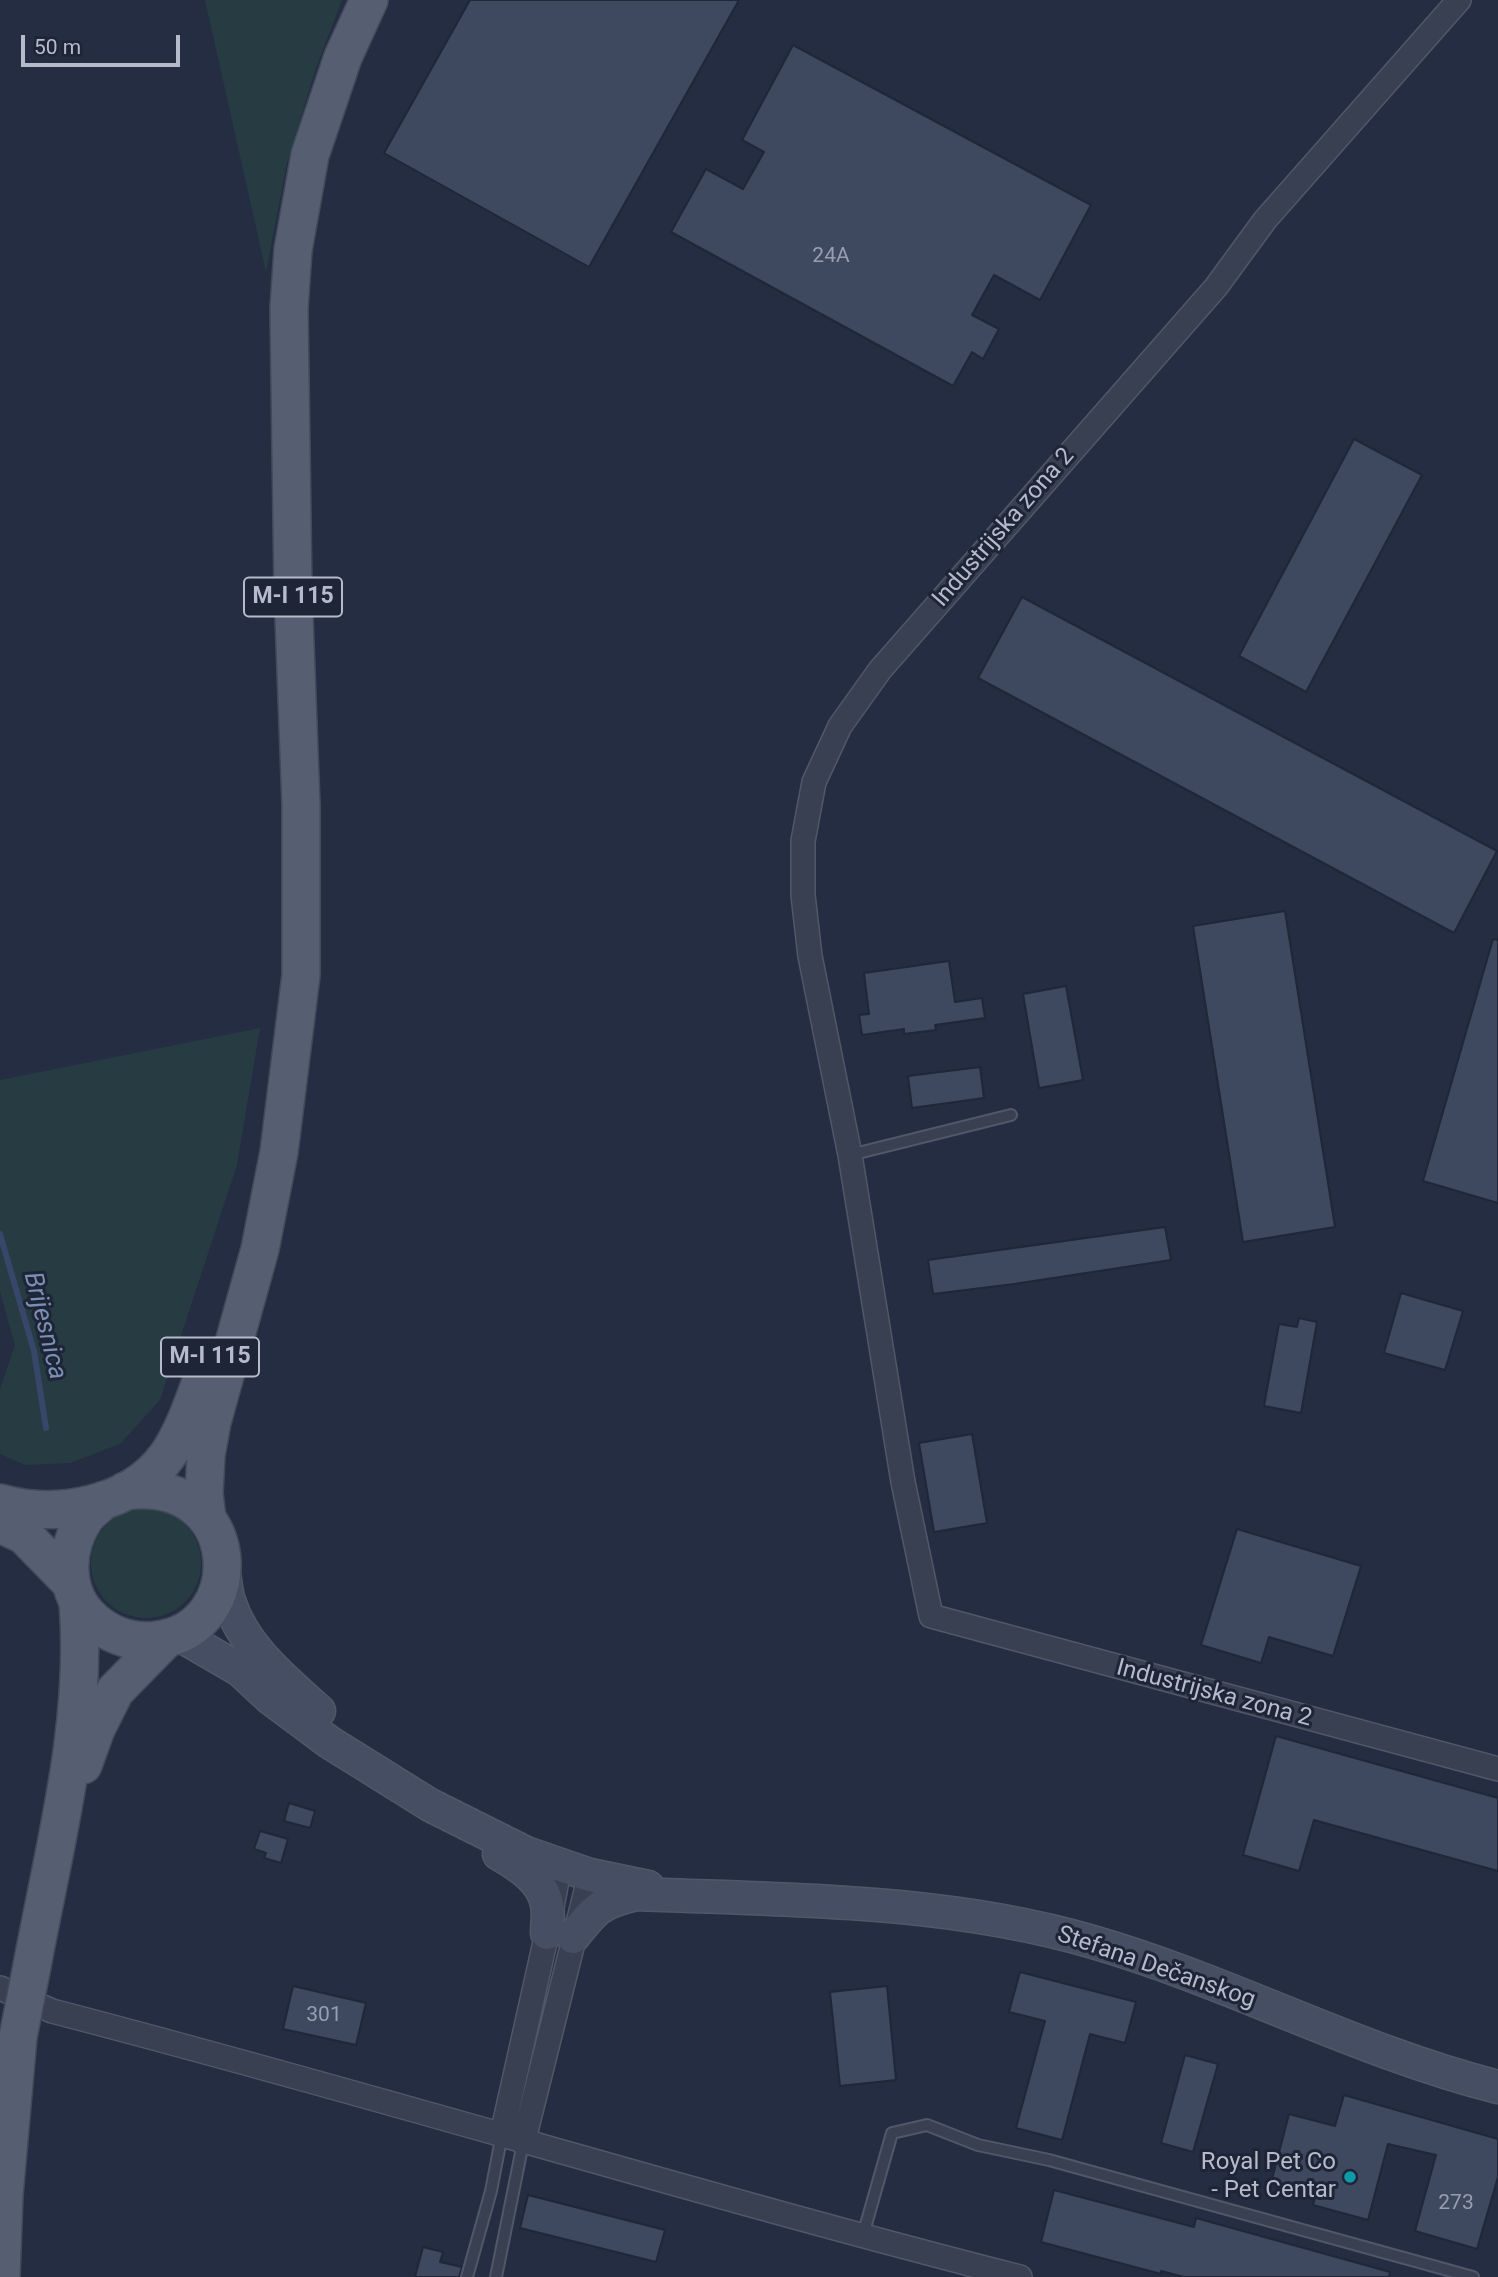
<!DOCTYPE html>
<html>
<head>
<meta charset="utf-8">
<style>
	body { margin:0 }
	#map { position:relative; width:1498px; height:2277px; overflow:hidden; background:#242d41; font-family:Roboto,sans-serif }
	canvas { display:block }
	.scale { position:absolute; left:21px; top:35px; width:159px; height:32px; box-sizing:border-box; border:4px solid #b5bbcb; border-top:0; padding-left:9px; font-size:21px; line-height:24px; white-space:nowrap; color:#b5bbcb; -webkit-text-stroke:5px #1d2536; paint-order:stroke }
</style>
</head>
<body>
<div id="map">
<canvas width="1498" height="2277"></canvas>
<div class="scale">50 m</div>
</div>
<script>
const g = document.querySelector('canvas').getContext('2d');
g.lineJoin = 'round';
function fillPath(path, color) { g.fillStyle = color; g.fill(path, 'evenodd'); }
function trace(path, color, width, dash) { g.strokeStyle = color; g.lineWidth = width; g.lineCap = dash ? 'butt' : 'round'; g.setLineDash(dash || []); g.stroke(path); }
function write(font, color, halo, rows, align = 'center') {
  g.font = font + ' Roboto,sans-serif'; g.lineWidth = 6; g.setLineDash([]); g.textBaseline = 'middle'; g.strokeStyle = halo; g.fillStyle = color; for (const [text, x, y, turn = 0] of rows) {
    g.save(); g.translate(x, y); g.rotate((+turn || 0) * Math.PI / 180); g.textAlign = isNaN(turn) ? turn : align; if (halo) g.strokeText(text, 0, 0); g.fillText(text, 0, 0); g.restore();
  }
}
fillPath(new Path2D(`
	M205,0H342L316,68L287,163L266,272Z
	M260,1028L237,1165L160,1400L120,1444L70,1463L25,1465L0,1454V1389L15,1345L0,1292V1080Z
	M91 1563a55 55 0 1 1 110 0a55 55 0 1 1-110 0Z`), '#263c42');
trace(new Path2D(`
	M0,1234L34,1351L46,1428`), '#374769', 6);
const building = new Path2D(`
	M470,0H739L589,267L384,153Z
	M793,45L1091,205L1040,300L994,275L972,315L999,329L983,359L972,352L953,386L671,232L706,169L743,189L764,152L742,140Z
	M1354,439L1422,475L1306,692L1239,656Z
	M1022,597L1497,851L1454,933L978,678Z
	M1285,911L1335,1227L1243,1242L1193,926Z
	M1493,939L1498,940V1203L1423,1181Z
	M949,961L955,1002L982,998L985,1018L935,1025L936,1030L904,1034V1029L862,1035L859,1015L869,1014L864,973Z
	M1066,986L1083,1080L1039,1088L1023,994Z
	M980,1067L984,1098L912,1108L908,1076Z
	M1165,1227L1171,1260L1014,1284L933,1294L928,1260Z
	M1401,1293L1463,1311L1445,1370L1384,1353Z
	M1299,1318L1317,1322L1301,1413L1264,1406L1279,1324L1297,1327Z
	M972,1434L987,1523L934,1532L919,1443Z
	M1237,1529L1361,1566L1333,1656L1269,1637L1261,1663L1201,1645Z
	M1276,1736L1498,1798V1871L1314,1820L1299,1871L1243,1855Z
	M289,1803L315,1811L310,1828L284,1821Z
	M260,1831L288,1839L281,1863L264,1858L266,1853L254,1849Z
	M1020,1972L1136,2002L1125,2043L1090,2034L1062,2140L1016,2128L1045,2021L1009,2012Z
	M293,1986L366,2003L356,2045L283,2029Z
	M887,1986L896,2080L840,2086L830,1992Z
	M1185,2055L1218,2064L1193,2152L1161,2143Z
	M1344,2095L1498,2139V2177L1477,2249L1415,2231L1436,2155L1388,2144L1368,2220L1313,2205L1316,2194L1271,2183L1289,2114L1335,2126Z
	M1054,2190L1194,2227L1196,2218L1390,2272L1389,2277H1184L1161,2271V2274L1041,2242Z
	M528,2195L665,2230L656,2262L520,2228Z
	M423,2247L443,2252L440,2262L462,2267L459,2277H415Z`);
fillPath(building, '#3e485f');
trace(building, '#1f2738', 2);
const lane = new Path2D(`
	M850,1155L1011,1115
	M863,2235L892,2133L927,2125L978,2145L1049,2160L1473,2277
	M467,2277L491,2191L502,2134
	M496,2277L523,2143`);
const street = new Path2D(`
	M1459,0L1265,220L1216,287L880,670L840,726L814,782L803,841V895L810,956L850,1155L903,1482L931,1616L1498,1769
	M0,1988L52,2011C376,2095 695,2194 1020,2277
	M502,2134L547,1933L560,1865
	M523,2143L590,1875`);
const secondary = new Path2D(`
	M223,1563C225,1575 225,1589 229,1601C244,1648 284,1679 319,1711
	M178,1634L240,1670L270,1698L329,1742L430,1805L526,1853L590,1875L648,1887
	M499,1854C519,1866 543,1880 547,1905C549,1914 547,1924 547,1933
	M573,1937C595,1909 599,1903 636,1894C788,1900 946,1899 1093,1942C1231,1982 1359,2052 1498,2087`);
const primary = new Path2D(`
	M104,1500C98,1506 90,1511 85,1518C64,1549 63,1594 93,1620C111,1636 133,1643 157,1640C251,1629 246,1475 125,1491
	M0,1503C56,1519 131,1506 167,1456C186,1429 196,1393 208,1363
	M207,1518L204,1494L206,1455L212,1422L260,1249L279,1152L301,975V805L293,590L289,308L293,250L310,155L343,57L369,0
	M0,1524L24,1535L71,1583
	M83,1765L96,1729L115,1691L166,1639
	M32,1966C54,1847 88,1724 78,1602
	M1,2277L4,2195L18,2037`);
trace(lane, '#505868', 14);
trace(street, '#505868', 26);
trace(secondary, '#505868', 35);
trace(primary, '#42495a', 40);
trace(lane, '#384051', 10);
trace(street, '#384051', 23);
trace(secondary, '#464e64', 32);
trace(primary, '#565f71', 37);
const primaryBridge = new Path2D(`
	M18,2037L32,1966`);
trace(primaryBridge, '#42495a', 40, []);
trace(primaryBridge, '#565f71', 37);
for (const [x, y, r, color] of [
	[1350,2177,7,"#0f9aa8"]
]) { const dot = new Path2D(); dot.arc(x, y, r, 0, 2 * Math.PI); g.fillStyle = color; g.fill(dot); trace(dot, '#1d2536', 2.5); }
write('21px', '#979eb0', null, [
	["24A",831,257],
	["301",324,2016],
	["273",1456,2204]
]);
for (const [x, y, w] of [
	[293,597,98],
	[210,1357,98]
]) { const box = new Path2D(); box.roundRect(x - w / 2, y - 19.5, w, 39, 5); g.fillStyle = '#1d2536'; g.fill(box); trace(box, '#b5bbcb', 2); }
write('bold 23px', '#b5bbcb', null, [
	["M-I 115",293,597],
	["M-I 115",210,1357]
]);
write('24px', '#b5bbcb', '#1d2536', [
	["Industrijska zona 2",1004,528,-49],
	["Industrijska zona 2",1214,1694,15],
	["Stefana Dečanskog",1156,1968,19]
]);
write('24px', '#b5bbcb', '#1d2536', [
	["Royal Pet Co",1336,2163],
	["- Pet Centar",1336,2191]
], 'right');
write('italic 26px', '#7b8eb4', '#1d2536', [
	["Brijesnica",44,1326,76]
]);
</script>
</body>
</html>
